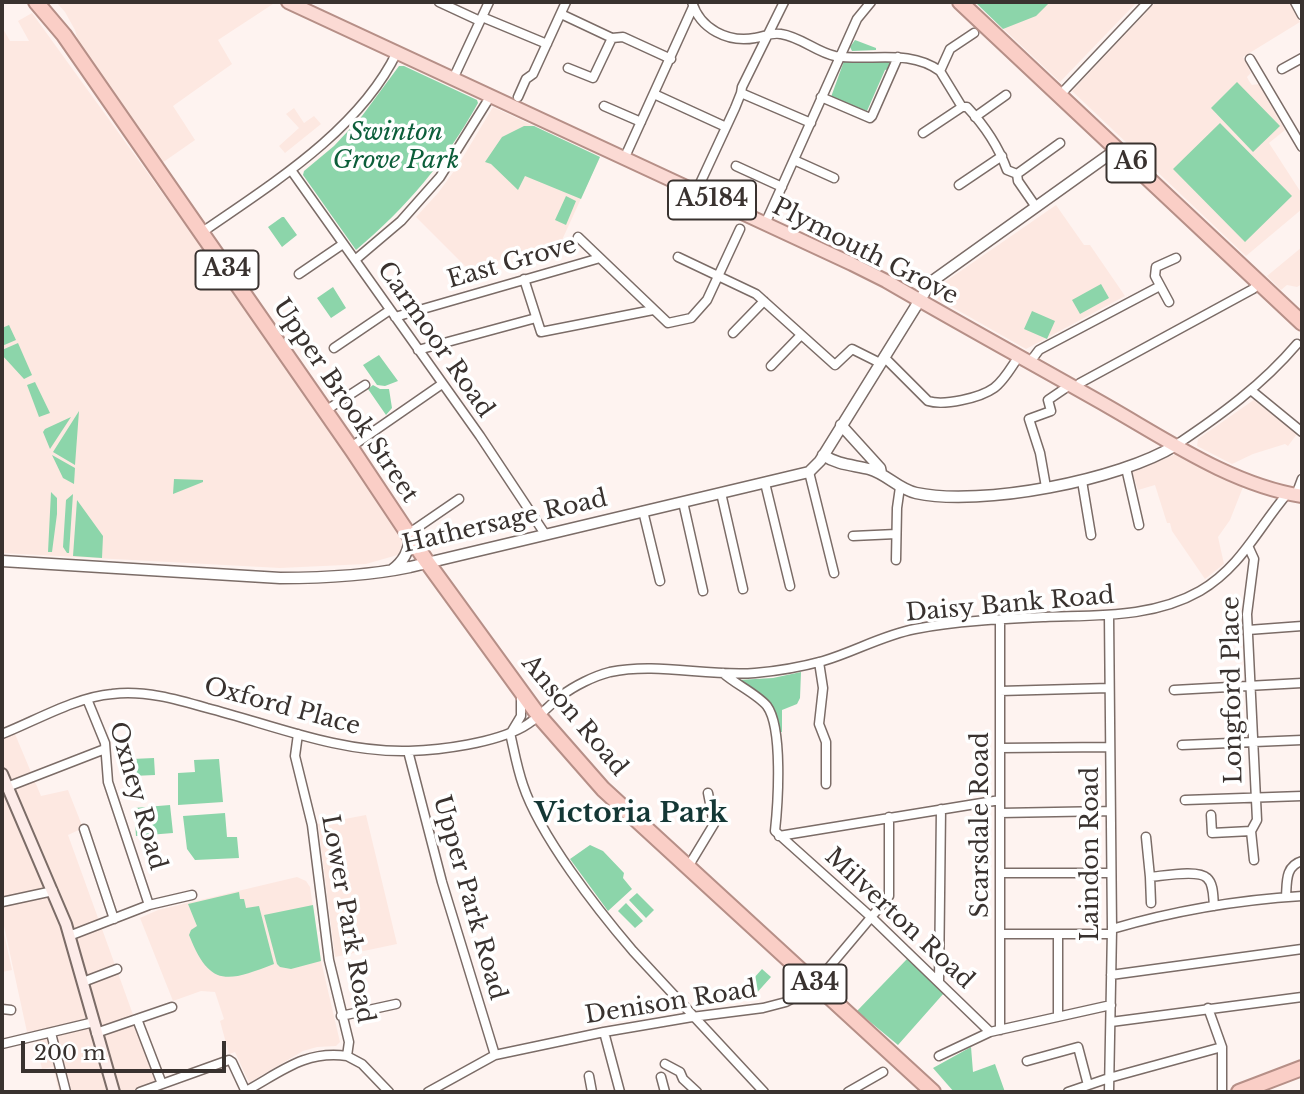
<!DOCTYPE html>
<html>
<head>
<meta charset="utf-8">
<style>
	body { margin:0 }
	#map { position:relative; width:1304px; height:1094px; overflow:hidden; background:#fef3f0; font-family:"Libre Baskerville",serif }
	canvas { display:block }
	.frame { position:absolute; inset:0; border:4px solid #39322f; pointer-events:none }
	.scale { position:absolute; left:21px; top:1041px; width:205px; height:32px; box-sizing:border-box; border:4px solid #39322f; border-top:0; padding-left:9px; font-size:21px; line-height:24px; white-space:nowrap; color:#39322f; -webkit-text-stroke:5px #fff; paint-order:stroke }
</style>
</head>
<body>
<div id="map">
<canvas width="1304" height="1094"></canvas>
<div class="frame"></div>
<div class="scale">200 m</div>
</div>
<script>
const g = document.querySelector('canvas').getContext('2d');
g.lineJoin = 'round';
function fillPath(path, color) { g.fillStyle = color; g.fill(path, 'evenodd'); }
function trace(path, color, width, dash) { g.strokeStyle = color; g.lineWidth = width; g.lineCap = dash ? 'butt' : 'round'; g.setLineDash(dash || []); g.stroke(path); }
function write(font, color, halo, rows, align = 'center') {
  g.font = font + ' "Libre Baskerville",serif'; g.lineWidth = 7; g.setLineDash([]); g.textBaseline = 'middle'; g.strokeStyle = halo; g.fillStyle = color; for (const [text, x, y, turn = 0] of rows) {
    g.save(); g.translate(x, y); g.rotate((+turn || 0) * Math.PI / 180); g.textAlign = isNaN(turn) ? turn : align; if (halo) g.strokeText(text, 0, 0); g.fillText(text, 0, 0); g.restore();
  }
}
fillPath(new Path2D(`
	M56,2H266L273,4L218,40L232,64L173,106L195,140L162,163L101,76L78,41L75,30L65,12Z
	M975,2H1137L1060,82Z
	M1156,2H1289L1300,22L1243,57L1251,73L1247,77L1249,81L1252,85L1259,84L1285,130L1269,143L1302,194V209L1246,256L1072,91Z
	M32,13L199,244L345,454L402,539L401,554L366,564L280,568L2,553V27L10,41H29L18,21Z
	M493,107L600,157L562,240L469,270L416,217L438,193L457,167Z
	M294,108L304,123L314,116L321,124L285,153L279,146L299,128L286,114Z
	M1056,205L1084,245H1090L1125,296L1026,349L938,299L935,293L939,286Z
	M1302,247V284L1297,287L1287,285L1281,290L1267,276Z
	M1255,399L1297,434L1288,446L1285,444L1253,454L1232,464L1197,446L1198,439Z
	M1176,454L1243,487L1230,520L1218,537L1224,564L1205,579L1172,531L1170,523H1167L1155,485L1138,490L1132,472Z
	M2,733L15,734L41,796L68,790L83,828L68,835L161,1092H59L53,1067L42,1069L33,1031L27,1032L2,917Z
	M366,815L397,944L335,957L318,824Z
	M297,877L306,881L310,887L321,961L340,1042L336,1046L317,1047L303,1051L249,1083L235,1052L229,1054L220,1021L224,1019L215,992L201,991L173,1001L140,918L158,910Z
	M2,924L12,970L2,972Z`), '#fde8e1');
fillPath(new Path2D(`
	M975,2H1050L1036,16L1003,29Z
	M855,40L876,48V50L852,51L850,47Z
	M844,61H891L889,69L885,70L867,111L831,97Z
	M399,66H404L477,100L478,103C446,161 406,208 356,250L303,175L304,171L334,146L362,116Z
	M1237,82L1280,126L1253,152L1211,108Z
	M1220,123L1292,196L1245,242L1173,169Z
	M524,126H534L600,157L581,199L525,176L518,190L491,164L485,162L502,137Z
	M566,196L576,201L566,225L555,220Z
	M282,217H284L297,235L282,247L268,227Z
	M1101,284L1109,298L1080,314L1072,300Z
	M333,287L346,308L331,318L317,298Z
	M1032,311L1055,321L1047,339L1024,329Z
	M9,325L16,340L2,346V328Z
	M18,343L32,375L24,379L2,355V350Z
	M379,355L398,381L385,386L377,385L363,365Z
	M35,382L50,413L39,417L27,385Z
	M373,385L380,389H389L392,408L386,415L368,389Z
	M79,411L75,465L53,452Z
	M71,417L50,449L43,432L45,429Z
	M52,455L75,468L74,484L63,478Z
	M174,479L203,480V482L173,494Z
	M51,492L57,498V514L52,552H48Z
	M73,494L69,553H67L63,547L66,500Z
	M77,500L103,536L102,558L73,556Z
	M801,672L800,698L797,704L782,710V732H777C775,700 764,695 738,680L773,678Z
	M154,758L155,775L133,776L132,759Z
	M219,759L223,802L178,805V773L195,772L194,760Z
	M170,805L173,833L136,836L134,808Z
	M225,813L227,837H237L239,858L195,860L187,849L183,816Z
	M590,845L603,851L624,873L623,878L632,889L608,911L570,859Z
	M239,892L240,899H244L246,908L259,906L274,964C227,982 210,988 189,935L191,930L197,926L188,904Z
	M637,893L654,910L646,918L629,900Z
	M626,903L643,921L635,928L618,911Z
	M313,905L321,961L291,969L280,967L277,964L264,915Z
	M907,959L944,993L898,1045L857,1011Z
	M762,969L771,977L754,996L745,988Z
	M971,1047L973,1072L995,1064L1005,1092H954L933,1068Z`), '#8cd5aa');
const minor = new Path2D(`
	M439,2L480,21
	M692,2C700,29 728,43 755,38C764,37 771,32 781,34C801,37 816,52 835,56C870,62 908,48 940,71L962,107H967C984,125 999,148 1007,170L1017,174L1018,181L1036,207
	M1295,2L1302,15
	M561,14L612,38L623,37L671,59
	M482,17L547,44
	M1250,59L1302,147
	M568,68L593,78L612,38
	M1282,69L1302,58
	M940,71L950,49L974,33
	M453,79L489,2
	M741,93L811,123
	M654,94L726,127
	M1060,95L1148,2
	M518,97L526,79L533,74L566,2
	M821,97L870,118L872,116L898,57
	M604,106L641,122
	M975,117L1006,95
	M923,133L962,107
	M624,159L693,7
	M794,160L834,178
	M736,166L782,187
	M291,170L480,436L545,534
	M1017,174L1060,143
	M959,185L1002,156
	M696,192L735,108L741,93L742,87L784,2
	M765,224L857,19L871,2
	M201,233C270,185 359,131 397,52
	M578,237L668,323L691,318L707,300L740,229
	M678,257L756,294L835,365L852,349L880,363
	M355,260L401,221L440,177L490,97
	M299,274L343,244
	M524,279L541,332L653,310
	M1169,302L1155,276L1156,267L1176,258
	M395,317L600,258
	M733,333L764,301
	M334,348L390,310
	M418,350L536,318
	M884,357L928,401C944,406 980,398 994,388C1004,381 1012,366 1019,356
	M1030,362L1039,350L1160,286
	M771,366L801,335
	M1076,389L1080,383L1253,289L1258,284
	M1252,391L1302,432
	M325,411L365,385
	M1176,445C1221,415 1262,385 1297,344
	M351,447L442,384
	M1126,468L1139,525
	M809,472L834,573
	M1082,481L1091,535
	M765,483L790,586
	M1046,487L1040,453L1029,419L1051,411L1048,400L1070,385
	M721,493L743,589
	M1296,495L1302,479
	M683,502L703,591
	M643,511L660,581
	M408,534L459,499
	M853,536L896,534
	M1249,548L1254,559L1247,614L1257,820L1251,831L1254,860
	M896,560L897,508L900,487
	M1109,615L1112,929L1109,1092
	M1248,630L1302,626
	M819,662L823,688L819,724L826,742V784
	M723,673C735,684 757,694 767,706C783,728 778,803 775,831L871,917L990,1032
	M1174,690L1302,683
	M1000,691L1109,688
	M87,699L105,743L108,782L149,905
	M512,731L521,716V694
	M510,733C514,750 517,768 523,785C540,836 597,909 633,951L764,1092
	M2,734C35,721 76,697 112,694C144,690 176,699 207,708C273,725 339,753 409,751C442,750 494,743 523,727C538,719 548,706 561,696C574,686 594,676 610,672C658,662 707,677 755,673C778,671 801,667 823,661C854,652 883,635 915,629C957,621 1002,619 1045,617C1098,615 1153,618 1200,591C1241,567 1258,528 1287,494
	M298,734L295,756L312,825L329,960L349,1042L347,1056L362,1064L389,1092
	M1182,745L1302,740
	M1000,748L1110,747
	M408,751L442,882L495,1055
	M7,787L105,749
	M1185,800L1302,796
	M1000,813L1110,811
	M1211,815L1212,833L1251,831
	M84,829L114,919
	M779,836L1000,800
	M1146,837L1150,877C1163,876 1198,869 1207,878C1214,884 1213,897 1214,906
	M688,867L714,824L708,793
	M1000,873H1110
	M1150,877L1151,903
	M1286,897C1287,882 1285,866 1302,861
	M2,902L53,891
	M1112,929C1173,911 1238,900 1302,896
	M1000,934H1112
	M69,936L149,905L192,895
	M1111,975L1302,949
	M83,982L117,969
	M939,982L941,809
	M1208,1008L1222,1047V1092
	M2,1009L11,1010
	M1058,1015V935
	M341,1016L396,1004
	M137,1019L162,1084
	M1111,1022L1302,997
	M1000,1030V620
	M604,1032L620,1092
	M51,1033L66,1092
	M96,1033L172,1007
	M2,1044L94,1022
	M939,1056L990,1032L1111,1005
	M1027,1061L1078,1047L1088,1085
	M665,1064L680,1072L683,1079L697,1092
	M589,1076L592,1092
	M661,1077L665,1092
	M246,1091C281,1072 305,1050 347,1056
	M140,1092L229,1060L232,1062L246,1092
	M428,1092L495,1055L604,1032L692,1017L763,1008L786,1002L807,991L815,984L889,896V817
	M848,1092L883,1072
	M1068,1092L1109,1078L1222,1047`);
const tertiary = new Path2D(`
	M841,425L880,468L881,473
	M823,455C838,465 853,465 869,469C887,474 898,489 916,493C981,507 1120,480 1176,445
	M2,561L280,578C324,578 367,576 410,567L809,472L820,461L931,282L1117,149
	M392,570C404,561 409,551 410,536`);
const secondary = new Path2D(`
	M2,774L66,924L114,1092`);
const primary = new Path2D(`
	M288,2L852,264L886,281C960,324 1035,365 1109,407C1170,442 1233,485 1302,496`);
const trunk = new Path2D(`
	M36,2L64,35L353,451L427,562L539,716L603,789L933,1092
	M960,2L1302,323
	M1239,1092L1302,1068`);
trace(minor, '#7b6c67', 11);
trace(tertiary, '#7b6c67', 13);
trace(secondary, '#7b6c67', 14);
trace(primary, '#b68f87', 16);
trace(trunk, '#b68f87', 18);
trace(minor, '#fff', 8);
trace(tertiary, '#fff', 10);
trace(secondary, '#fdece9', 10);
trace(primary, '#fbdad4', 12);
trace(trunk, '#facec6', 14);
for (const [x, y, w] of [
	[1131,163,49],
	[712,200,88],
	[227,270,63],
	[815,984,63]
]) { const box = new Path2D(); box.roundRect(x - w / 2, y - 19.5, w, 39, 5); g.fillStyle = '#fff'; g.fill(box); trace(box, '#39322f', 2); }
write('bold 23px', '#39322f', null, [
	["A6",1131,163],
	["A5184",712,200],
	["A34",227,270],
	["A34",815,984]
]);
write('italic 24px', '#0c5e3a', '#fff', [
	["Swinton",396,133],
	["Grove Park",396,161]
]);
write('24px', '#39322f', '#fff', [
	["Plymouth Grove",865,252,27],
	["East Grove",512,263,-16],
	["Carmoor Road",435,340,55],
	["Upper Brook Street",345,401,56],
	["Hathersage Road",505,522,-13],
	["Daisy Bank Road",1010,605,-5],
	["Longford Place",1233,690,-91],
	["Oxford Place",282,707,15],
	["Anson Road",574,716,50],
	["Oxney Road",137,796,74],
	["Scarsdale Road",981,825,-90],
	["Laindon Road",1091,854,-90],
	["Upper Park Road",469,898,74],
	["Lower Park Road",347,919,80],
	["Milverton Road",899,919,43],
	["Denison Road",671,1003,-9]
]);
write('bold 28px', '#143735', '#fff', [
	["Victoria Park",631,814]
]);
</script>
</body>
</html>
